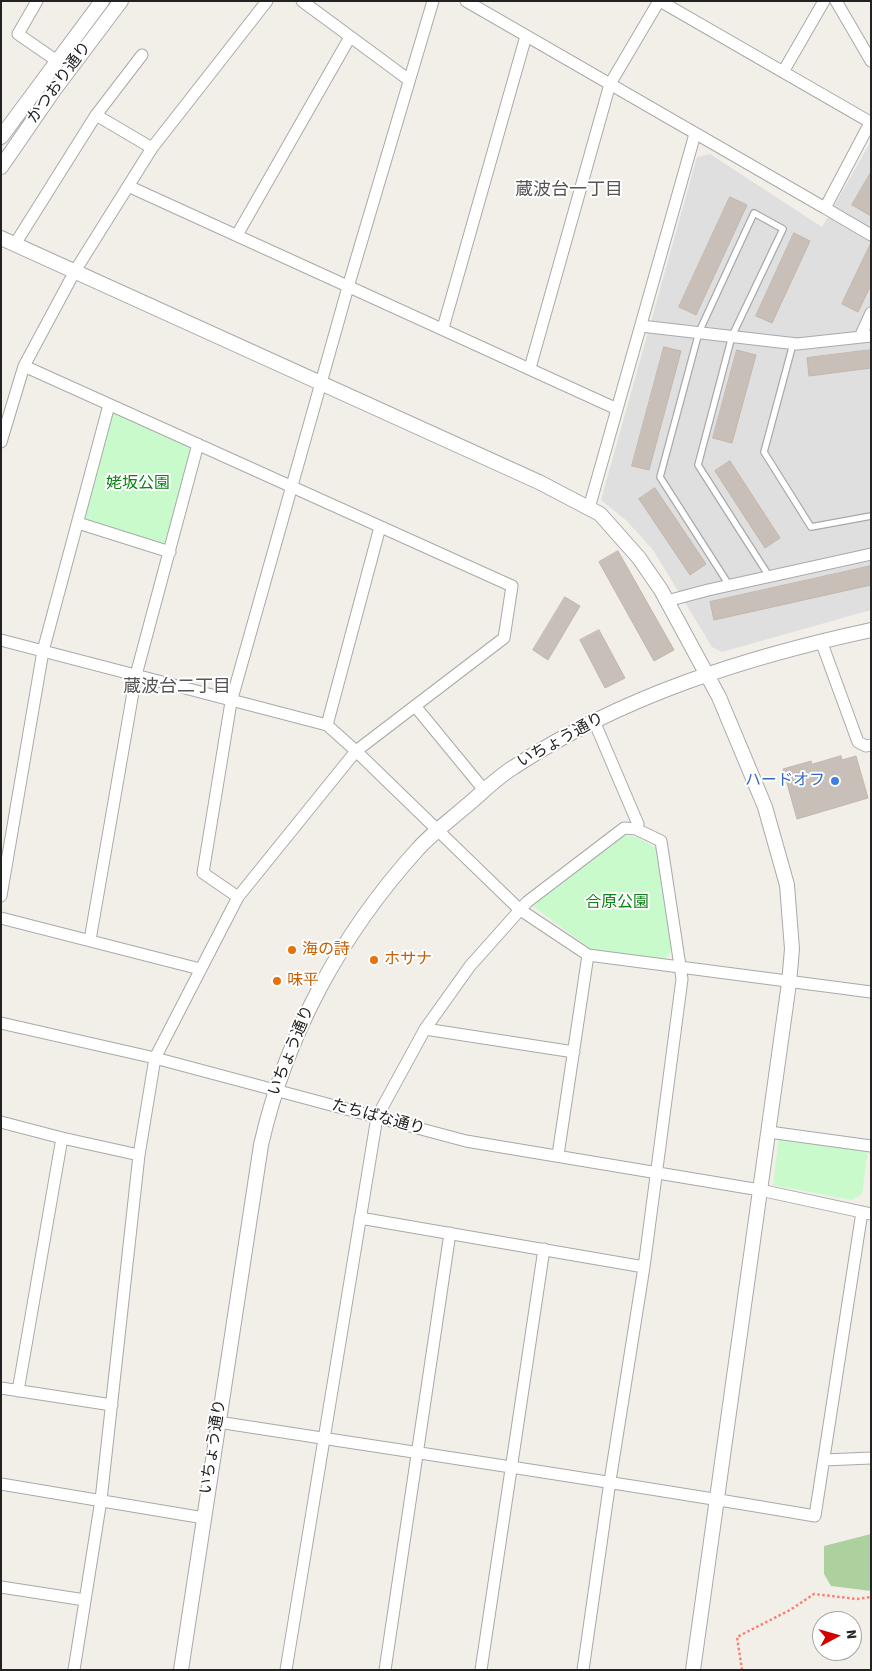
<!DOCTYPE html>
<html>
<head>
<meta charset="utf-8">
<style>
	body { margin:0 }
	#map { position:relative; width:872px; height:1671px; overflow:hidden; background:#f2efe9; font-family:"Source Sans 3",sans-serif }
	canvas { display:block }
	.frame { position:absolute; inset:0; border:2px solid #222; pointer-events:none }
	.north { position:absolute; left:812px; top:1611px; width:50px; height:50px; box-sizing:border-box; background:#fff; border:1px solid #a7a7a7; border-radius:50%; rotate:84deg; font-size:14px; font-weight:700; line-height:20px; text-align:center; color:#222 }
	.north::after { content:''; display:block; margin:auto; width:18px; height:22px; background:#d40000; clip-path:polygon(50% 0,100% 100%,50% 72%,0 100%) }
</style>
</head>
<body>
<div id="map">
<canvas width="872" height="1671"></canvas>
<div class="frame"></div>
<div class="north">N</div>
</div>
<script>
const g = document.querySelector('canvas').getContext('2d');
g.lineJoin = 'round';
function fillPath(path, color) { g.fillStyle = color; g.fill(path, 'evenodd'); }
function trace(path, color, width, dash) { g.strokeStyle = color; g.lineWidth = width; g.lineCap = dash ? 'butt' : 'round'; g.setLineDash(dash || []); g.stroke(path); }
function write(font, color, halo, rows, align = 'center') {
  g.font = font + ' "Source Sans 3","Noto Sans JP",sans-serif'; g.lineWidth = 4; g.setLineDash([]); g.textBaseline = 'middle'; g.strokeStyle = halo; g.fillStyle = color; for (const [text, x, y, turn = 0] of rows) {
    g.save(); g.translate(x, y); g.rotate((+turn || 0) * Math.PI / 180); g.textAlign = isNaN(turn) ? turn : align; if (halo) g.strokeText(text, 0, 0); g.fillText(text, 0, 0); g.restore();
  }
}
fillPath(new Path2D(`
	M871,141V610L722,652L712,647L653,550L627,521L601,500L697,157L710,154L822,227Z`), '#e0dfdf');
fillPath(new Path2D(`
	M871,1534V1591L831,1586L824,1574V1546Z`), '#add19e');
fillPath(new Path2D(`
	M109,405L198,444L170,552L78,523Z
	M624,836L637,837L658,849L674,947L664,961L592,950L533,906Z
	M779,1137L868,1149L862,1194L852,1200L773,1185Z`), '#c8facc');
const building = new Path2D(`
	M871,172V216L852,205Z
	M730,197L747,205L696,315L679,307Z
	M794,233L810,241L772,323L756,316Z
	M871,243V285L858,312L842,304Z
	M664,347L681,351L649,470L632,466Z
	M737,350L756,355L732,443L713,438Z
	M871,350V368L809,376L807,358Z
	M730,461L780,538L765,548L715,471Z
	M655,488L706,564L690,575L639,499Z
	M618,551L674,650L654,661L599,562Z
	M871,566V585L714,620L710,602Z
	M565,597L580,606L548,660L533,650Z
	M599,630L625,678L605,688L580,640Z
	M841,756L842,760L856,756L868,798L797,819L783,769L811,761L812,764Z`);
fillPath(building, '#c7bfb8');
trace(building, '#c4b6ab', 1);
const service = new Path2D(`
	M793,344L764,452L811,527L871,516
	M729,585L660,477L699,332L754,213L783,229L732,336L698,465L769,576`);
const minor = new Path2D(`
	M37,1L18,34L57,61
	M302,1L409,80
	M466,1L825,208L871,121
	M660,1L870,122
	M836,1L871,61
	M783,72L824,1
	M96,115L152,148
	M128,186L617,409
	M825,208L871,235
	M237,235L350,37
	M15,244L96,115L142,55
	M641,326L797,344L871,336
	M443,328L526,36
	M860,337L871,313
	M24,366L512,586L504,638L356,751L238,897L155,1058L139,1155L101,1500L74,1670
	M530,368L610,84L659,1
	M1,442L24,366L75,271L152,148L267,1
	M589,508L695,134
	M78,523L170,552
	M667,601L708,590L871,554
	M1,640L327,725L356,751L519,909L588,955L871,992
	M821,641L858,742L866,746L871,745
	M415,706L484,790
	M594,721L638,824L636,829
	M327,725L380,527
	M1,896L43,651L109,405
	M238,897L203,873L231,702L348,287L433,1
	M1,918L200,969
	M90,940L136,675L198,444
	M1,1023L155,1058L466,1141L760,1190L871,1214
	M425,1029L574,1052
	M1,1122L62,1138L139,1155
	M769,1132L871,1146
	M558,1155L588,955
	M360,1218L644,1267
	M1,1388L112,1405
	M18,1391L62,1138
	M218,1422C417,1453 617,1482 815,1516L862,1212
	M824,1460L871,1458
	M1,1484L204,1518
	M1,1587L85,1600
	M286,1670L377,1117L425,1029L470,966L527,902L624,828L636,829L661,841L682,979L644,1267L610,1481L583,1670
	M385,1670L450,1233
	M481,1670L544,1249`);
const tertiary = new Path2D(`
	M1,137L102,1
	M1,167L54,90L121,1
	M1,238L539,482L600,514L639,558L661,590L719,697L765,807L787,885L792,949L789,983L693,1670
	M181,1670L261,1145C286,1035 341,934 417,850C431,834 449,821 465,807C481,794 496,778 514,767C622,696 746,657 871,630`);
trace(service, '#a9a9a9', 8);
trace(minor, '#a9a9a9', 13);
trace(tertiary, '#a9a9a9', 16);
trace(new Path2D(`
	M742,1670L737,1637L790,1610L814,1594L857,1599L871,1597`), '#fa8072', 2.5, [2.5, 2.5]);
trace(service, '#fff', 5.5);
trace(minor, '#fff', 11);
trace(tertiary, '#fff', 14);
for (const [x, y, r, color] of [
	[835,781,5,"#3f7fe0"],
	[292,950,5,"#e8710a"],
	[374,960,5,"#e8710a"],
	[277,981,5,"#e8710a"]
]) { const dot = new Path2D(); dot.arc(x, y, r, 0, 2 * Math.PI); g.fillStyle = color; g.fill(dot); trace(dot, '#fff', 2); }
write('16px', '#222', '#fff', [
	["かつおり通り",60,83,-54],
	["いちょう通り",561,741,-29],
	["いちょう通り",292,1051,-68],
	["たちばな通り",378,1118,15],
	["いちょう通り",214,1447,-81]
]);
write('16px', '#0c8416', '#fff', [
	["姥坂公園",138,484],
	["合原公園",617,903]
]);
write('16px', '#366cbe', '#fff', [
	["ハードオフ",825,781]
], 'right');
write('16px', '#c56008', '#fff', [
	["海の詩",302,950],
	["ホサナ",384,960],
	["味平",287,981]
], 'left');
write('18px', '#555', '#fff', [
	["蔵波台一丁目",569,191],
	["蔵波台二丁目",177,688]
]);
</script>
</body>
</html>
